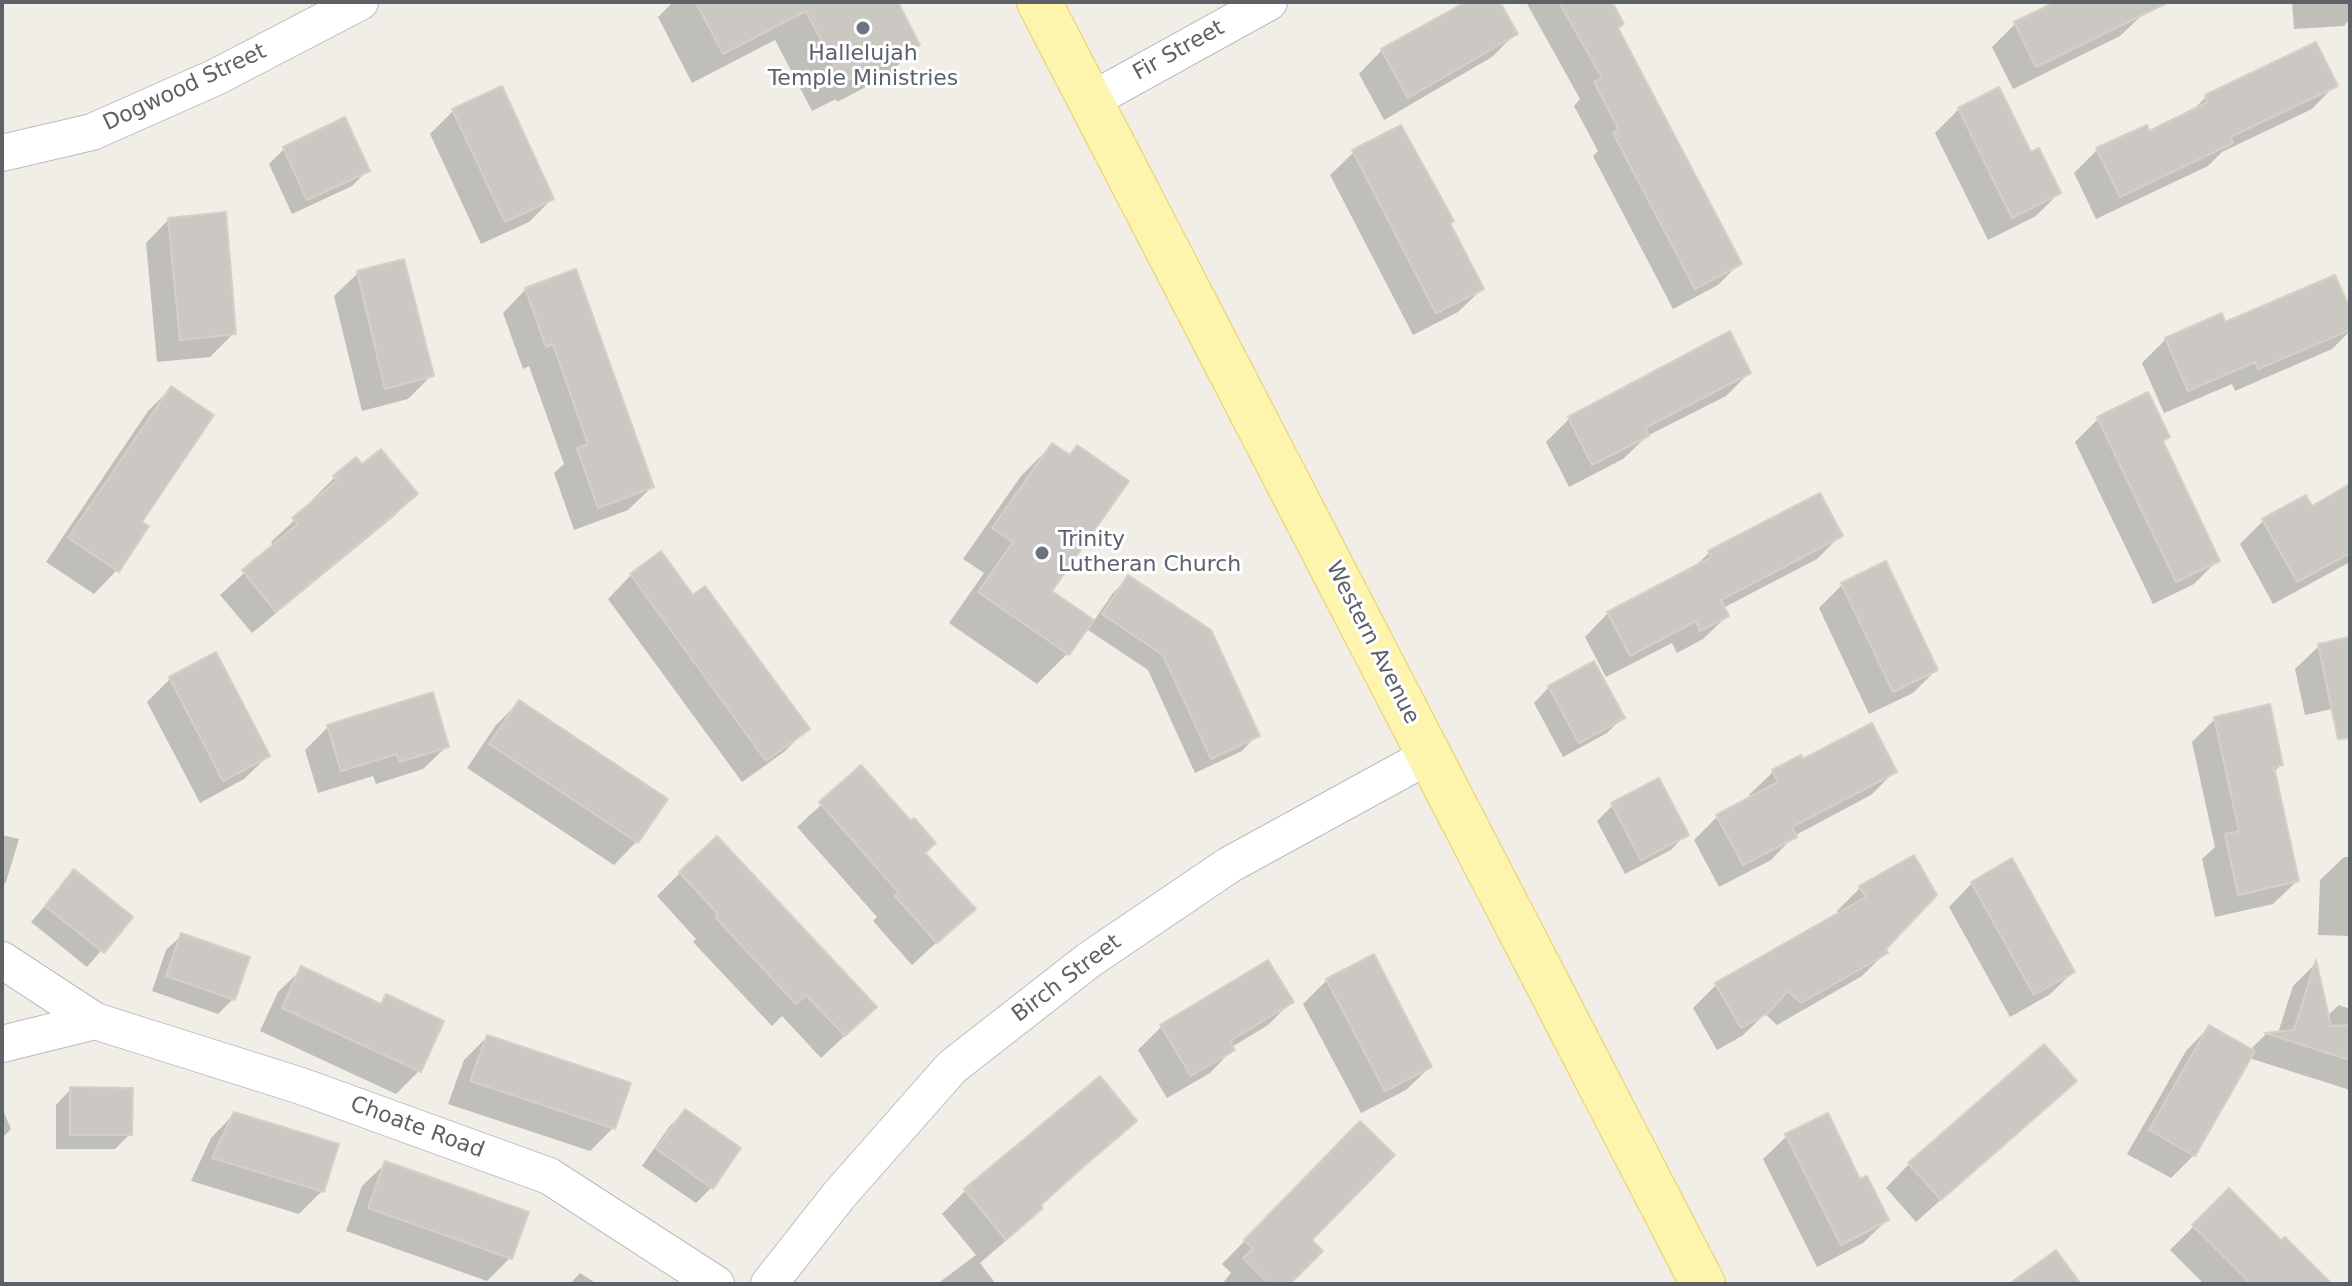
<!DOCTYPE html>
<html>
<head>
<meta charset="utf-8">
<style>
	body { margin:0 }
	#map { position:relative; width:2352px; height:1286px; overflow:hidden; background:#f0eee6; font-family:"DejaVu Sans",sans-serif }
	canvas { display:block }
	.frame { position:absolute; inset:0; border:4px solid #5e6166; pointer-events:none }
</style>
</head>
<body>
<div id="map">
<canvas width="2352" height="1286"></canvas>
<div class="frame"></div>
</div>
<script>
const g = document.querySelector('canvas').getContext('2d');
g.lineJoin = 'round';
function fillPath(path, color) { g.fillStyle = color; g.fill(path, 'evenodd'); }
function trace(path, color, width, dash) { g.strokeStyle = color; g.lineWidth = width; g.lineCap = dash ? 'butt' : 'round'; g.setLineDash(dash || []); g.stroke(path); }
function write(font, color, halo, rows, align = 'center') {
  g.font = font + ' "DejaVu Sans",sans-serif'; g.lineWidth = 6; g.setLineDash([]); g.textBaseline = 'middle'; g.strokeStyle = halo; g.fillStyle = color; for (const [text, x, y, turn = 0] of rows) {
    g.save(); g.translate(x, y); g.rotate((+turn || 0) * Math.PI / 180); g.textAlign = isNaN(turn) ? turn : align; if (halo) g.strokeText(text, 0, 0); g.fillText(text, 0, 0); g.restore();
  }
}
fillPath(new Path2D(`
	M673,2H895L918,45L887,76L837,102L836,99L812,111L775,40L692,83L658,17Z
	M1470,2H1498L1515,34L1492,57L1384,120L1359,74L1382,50Z
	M1526,2H1609L1616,29L1740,263L1718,285L1673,309L1593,156L1598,151L1574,106L1580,99Z
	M2059,2H2138L2144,13L2120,36L2013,89L1992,47L2015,24Z
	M2292,2H2350V19L2344,26L2294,29Z
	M2335,85L2312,109L2222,152L2208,166L2096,219L2074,173L2097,150L2148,133L2189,114L2206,97Z
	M1959,109L2030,154L2059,193L2036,216L1988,240L1935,133Z
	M454,110L552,199L529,222L481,244L430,134Z
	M284,149L368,170L352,186L292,214L269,164Z
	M1354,152L1482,289L1458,312L1413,335L1330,175Z
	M169,219L233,334L210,357L157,362L146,243Z
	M358,273L431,376L408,399L362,411L334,296Z
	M526,289L652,487L628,510L574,530L554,473L564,464L529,366L523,369L503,313Z
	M2350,314V331L2332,349L2235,391L2232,384L2164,413L2142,363L2166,339Z
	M1749,373L1726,396L1647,436L1623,459L1569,487L1546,442L1569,419Z
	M171,388L117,570L94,594L46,562L148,411Z
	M2099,418L2161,442L2218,560L2194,584L2153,604L2075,442Z
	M1052,445L1049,591L1093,622L1113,593L1128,578L1257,735L1242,751L1195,773L1148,670L1085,628L1067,654L1037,684L949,623L984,573L963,559L1021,476Z
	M356,460L362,467L416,494L393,517L252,633L220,595L274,546L271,542L313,503L311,501L334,478Z
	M2350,487V562L2273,604L2240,544L2263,521L2311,508Z
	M1840,536L1817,559L1723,608L1727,616L1703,639L1677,653L1672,643L1606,677L1585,637L1608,613L1692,569L1710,552Z
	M631,575L693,598L808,728L784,752L742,782L608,599Z
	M1842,585L1936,670L1913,693L1869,714L1819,608Z
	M2350,639V705L2305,715L2295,669L2319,646Z
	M171,678L268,756L244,779L200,803L147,702Z
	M1549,687L1622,718L1607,733L1563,757L1534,703Z
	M519,702L637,841L614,865L467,768L496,725Z
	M2215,719L2281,765L2273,773L2297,881L2273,904L2215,917L2202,859L2215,847L2192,742Z
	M328,727L447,746L423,769L376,784L373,776L318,793L305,750Z
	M1800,758L1802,762L1895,771L1871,795L1794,836L1771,860L1719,887L1694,840L1717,817L1751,799L1749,795L1773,772Z
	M861,768L923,853L973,909L912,965L873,921L877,917L797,827Z
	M1613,805L1686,834L1671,850L1625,874L1597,821Z
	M2,835L19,839L6,882L2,887Z
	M2344,857H2350V936L2318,935L2320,880Z
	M1913,858L1883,949L1885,953L1862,976L1777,1025L1765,1014L1742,1036L1717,1050L1693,1008L1716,985L1839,915L1837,911L1860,888Z
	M74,872L130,917L87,967L31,922Z
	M680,873L851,1030L821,1058L782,1016L772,1026L693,942L696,939L657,896Z
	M1972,883L2073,972L2049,995L2010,1017L1949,907Z
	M182,935L233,999L218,1014L152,991L166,950Z
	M2315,964L2326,1017L2339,1005L2350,1009V1090L2249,1058L2194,1155L2171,1178L2127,1154L2186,1051L2209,1027L2250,1050L2266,1034L2278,1033L2293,986Z
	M302,969L378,1005L386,997L419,1071L396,1094L260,1031L278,992Z
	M1327,980L1430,1067L1406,1090L1361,1113L1303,1004Z
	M1291,1002L1268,1025L1232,1047L1233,1049L1210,1073L1167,1098L1138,1050L1161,1027Z
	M487,1037L613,1128L590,1151L448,1104L464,1060Z
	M1099,1079L1134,1121L1039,1206L1041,1208L1017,1231L980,1263L996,1284H937L976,1255L942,1214L965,1191Z
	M2074,1081L1916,1222L1886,1188L1909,1164Z
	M71,1089L130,1134L115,1149H56V1105Z
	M2,1108L11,1129L2,1138Z
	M685,1111L738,1149L711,1188L696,1203L642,1166L669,1127Z
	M234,1114L322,1191L299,1214L191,1181L211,1138Z
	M1360,1124L1288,1284H1222L1231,1273L1222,1264Z
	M1787,1136L1860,1182L1887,1220L1863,1243L1817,1267L1763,1159Z
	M386,1163L510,1258L487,1281L346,1231L362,1186Z
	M2229,1191L2327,1284H2204L2170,1250Z
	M580,1273L597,1284H570Z`), '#0003');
const building = new Path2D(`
	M696,2H898L920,45L868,73L867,70L843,82L806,11L723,54Z
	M1466,2H1500L1518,34L1408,98L1381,49Z
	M1559,2H1612L1624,24L1618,28L1742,264L1695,289L1613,133L1619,130L1594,82L1602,78Z
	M2055,2H2169L2036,67L2014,22Z
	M2316,42L2338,86L2230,137L2233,143L2120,197L2096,148L2147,125L2149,131L2208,102L2205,95Z
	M502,86L554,199L505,222L452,109Z
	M1999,87L2031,152L2039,148L2061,193L2012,218L1958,108Z
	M345,117L370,171L307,200L283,147Z
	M1401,125L1454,221L1450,223L1484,289L1436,313L1352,150Z
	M226,212L236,334L180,340L168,218Z
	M404,259L434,376L385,389L357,271Z
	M576,269L654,487L598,508L577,448L588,444L553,344L546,347L525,288Z
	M2335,275L2350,309V330L2258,369L2255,362L2188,391L2165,338L2222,313L2225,322Z
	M1730,331L1751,373L1645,428L1649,436L1592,465L1568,417Z
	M171,386L214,415L142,522L149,526L119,572L68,538Z
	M2148,392L2170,437L2163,441L2220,561L2176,582L2097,417Z
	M1052,443L1070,455L1077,445L1129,481L1052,591L1094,620L1069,655L978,592L1013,542L992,528Z
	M381,449L418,494L276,612L242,570L298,524L292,518L337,481L333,476L356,457L362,464Z
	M2350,484V553L2297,582L2262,519L2306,495L2312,506Z
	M1820,493L1843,536L1721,600L1729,616L1700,631L1696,621L1630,656L1607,612L1712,557L1708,551Z
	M661,551L693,595L705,586L810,729L766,761L630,574Z
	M1886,561L1938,670L1893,692L1841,583Z
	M1128,575L1211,630L1260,736L1211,759L1163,655L1102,614Z
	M2350,637V738L2338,739L2318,644Z
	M216,652L270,756L223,781L169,677Z
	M1594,661L1625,718L1579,743L1548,686Z
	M433,692L449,747L399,762L397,754L341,771L327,725Z
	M519,700L668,799L638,843L489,744Z
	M2270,704L2283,765L2274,767L2299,881L2238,895L2225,834L2239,831L2214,717Z
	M1872,723L1897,772L1792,827L1797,837L1743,865L1716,815L1778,782L1772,770L1801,755L1803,759Z
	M861,765L911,821L914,818L936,843L925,853L976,909L937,943L895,896L899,893L819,802Z
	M1659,778L1689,835L1641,860L1611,803Z
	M717,836L877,1007L845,1036L806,995L796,1004L715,917L718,914L679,872Z
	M1914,855L1937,895L1886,949L1888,953L1801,1003L1788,991L1768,1013L1741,1028L1715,983L1866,897L1859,886Z
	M2012,858L2075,972L2034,995L1971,882Z
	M74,869L133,917L104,953L45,906Z
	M181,933L250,957L235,1000L166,976Z
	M1374,954L1432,1067L1385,1091L1326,979Z
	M1268,960L1294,1002L1230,1041L1235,1050L1191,1076L1160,1025Z
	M2316,960L2331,1026L2350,1025V1060L2265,1033L2294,1030Z
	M301,966L381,1004L386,994L444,1021L421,1072L282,1008Z
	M2209,1025L2255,1051L2195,1156L2149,1130Z
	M487,1035L631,1083L615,1129L470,1081Z
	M2044,1044L2077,1081L1941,1200L1908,1163Z
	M1100,1076L1137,1121L1083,1167L1041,1205L1043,1208L1006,1240L964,1189Z
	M70,1087L133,1088L132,1135H70Z
	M685,1109L741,1148L713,1189L656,1149Z
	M234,1112L339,1144L324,1192L212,1158Z
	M1828,1113L1860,1179L1867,1176L1889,1220L1841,1245L1785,1134Z
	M1360,1121L1395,1155L1312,1240L1323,1251L1290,1284H1269L1243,1258L1253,1249L1244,1240Z
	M385,1161L529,1212L512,1259L368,1208Z
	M2229,1188L2281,1240L2285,1237L2332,1284H2251L2192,1225Z
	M2056,1250L2081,1284H2009Z`);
fillPath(building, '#cbc8c4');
trace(building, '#d4d0c5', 2);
const minor = new Path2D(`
	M1090,101L1269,2
	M2,153L92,132L216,77L360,2
	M2,960L95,1021L301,1086L549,1176L716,1284
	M2,1044L95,1021
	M769,1284L840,1194L952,1067L1089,960L1229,865L1430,755`);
const major = new Path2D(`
	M1039,2L1703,1284`);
trace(minor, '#b9bbbf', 38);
trace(major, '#eece61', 46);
trace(minor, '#fff', 36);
trace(major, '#fdf4ae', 44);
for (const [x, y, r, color] of [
	[863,28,8,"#6b7280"],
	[1042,553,8,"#6b7280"]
]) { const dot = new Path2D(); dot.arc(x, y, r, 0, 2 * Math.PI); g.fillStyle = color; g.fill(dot); trace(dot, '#fff', 3); }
write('22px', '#5e6166', '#fff', [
	["Fir Street",1179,51,-29],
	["Dogwood Street",185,88,-25],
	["Western Avenue",1372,643,63],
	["Birch Street",1067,979,-37],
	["Choate Road",417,1128,20]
]);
write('22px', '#5b616d', '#fff', [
	["Hallelujah",863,54],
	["Temple Ministries",863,79],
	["Trinity",1058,540,"left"],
	["Lutheran Church",1058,565,"left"]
]);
</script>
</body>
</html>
